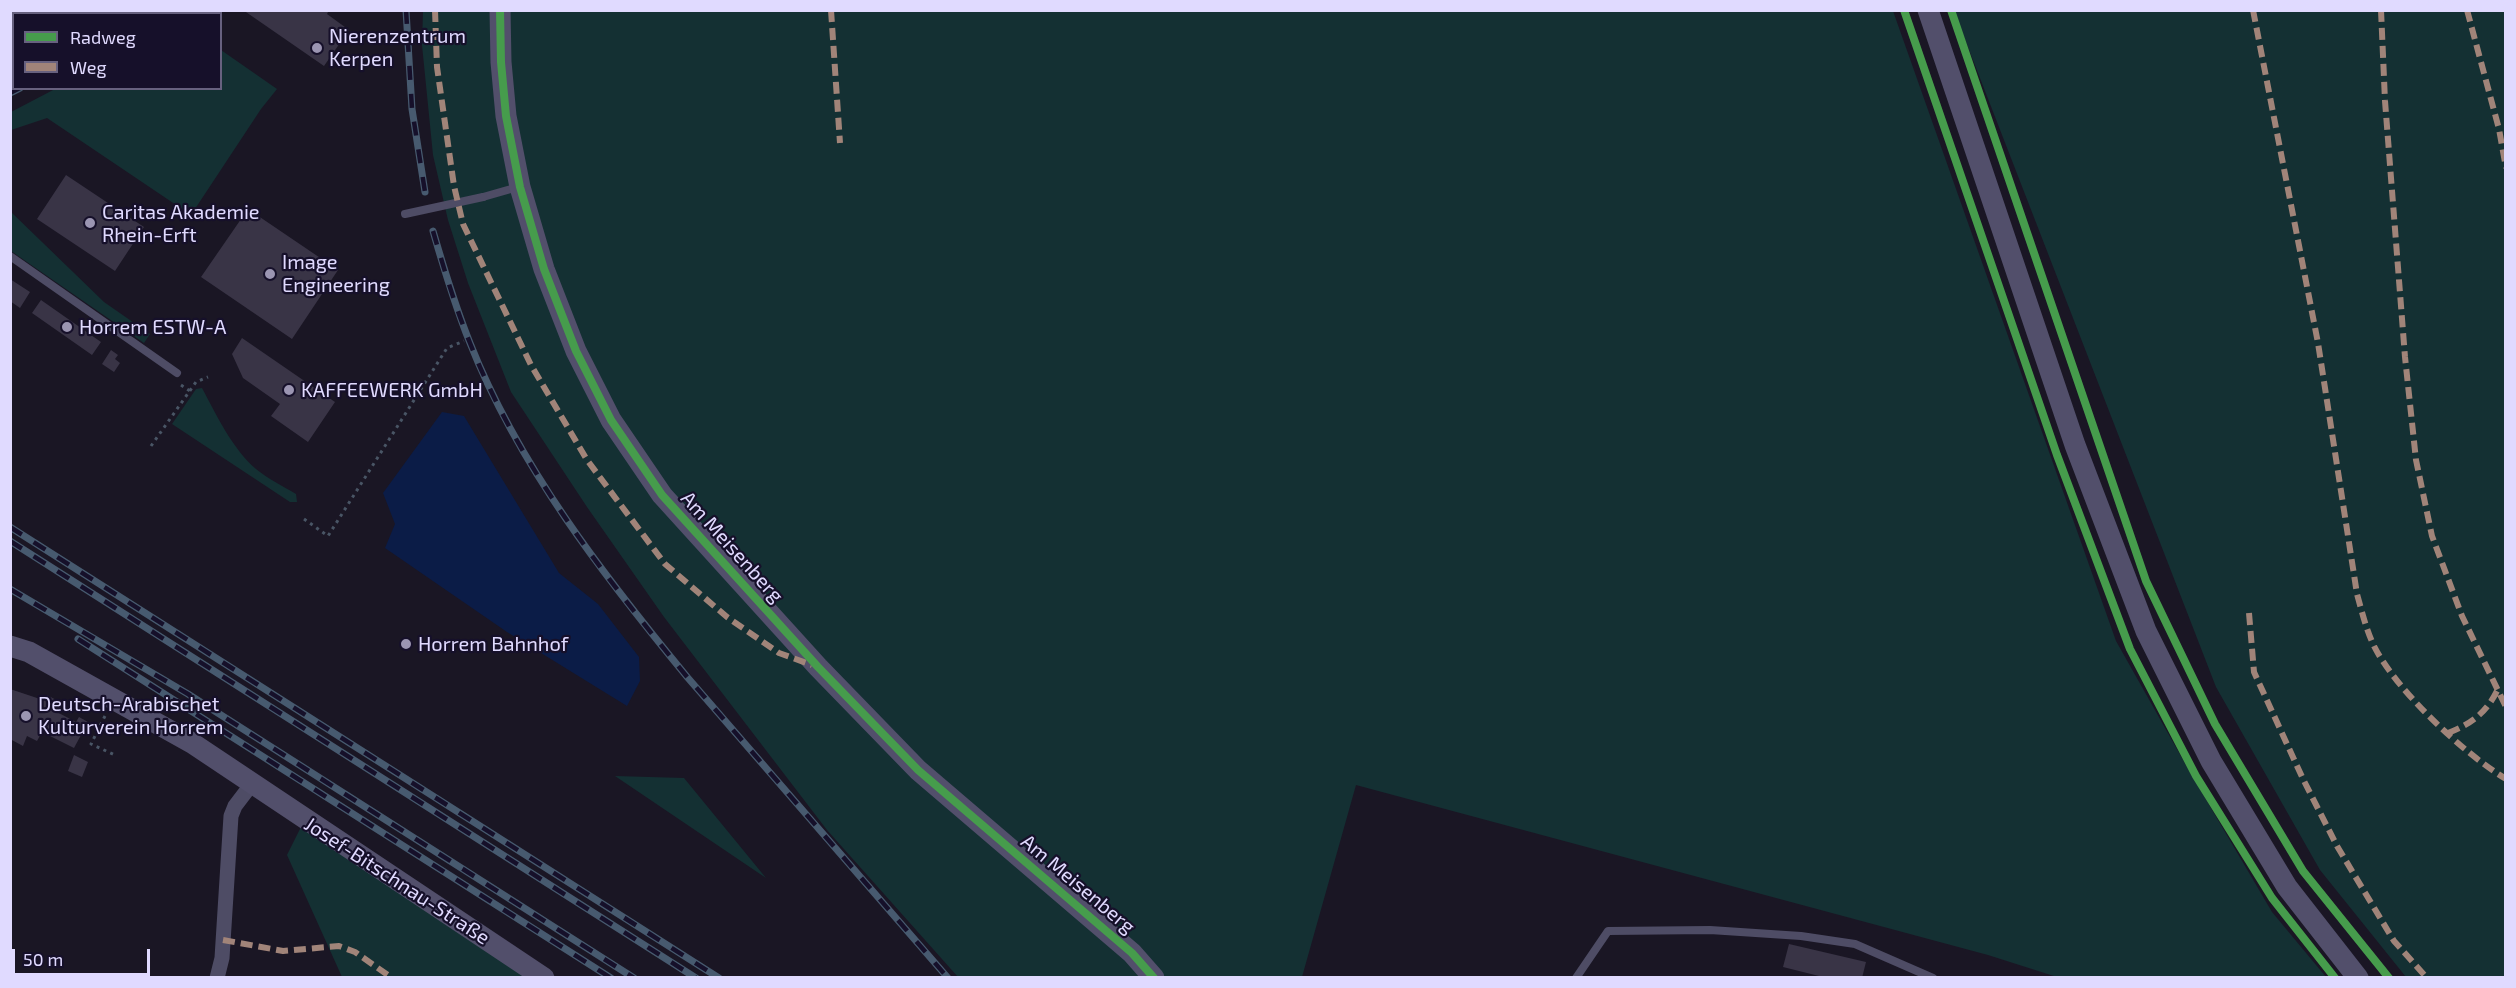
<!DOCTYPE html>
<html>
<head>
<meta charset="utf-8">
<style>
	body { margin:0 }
	#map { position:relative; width:2516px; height:988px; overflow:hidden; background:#1a1624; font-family:"Exo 2",sans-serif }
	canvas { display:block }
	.frame { position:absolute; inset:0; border:12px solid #e0daff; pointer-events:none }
	.legend { position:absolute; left:12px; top:12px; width:210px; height:78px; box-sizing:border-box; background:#16102a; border:2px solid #67617f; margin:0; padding:8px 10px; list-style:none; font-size:18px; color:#e0daff }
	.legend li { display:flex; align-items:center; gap:12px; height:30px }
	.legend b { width:30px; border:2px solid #67617f }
	.scale { position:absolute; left:12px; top:949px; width:138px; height:27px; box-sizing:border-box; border:3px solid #e0daff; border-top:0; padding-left:8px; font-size:18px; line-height:21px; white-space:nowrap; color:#e0daff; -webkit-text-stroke:4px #16102a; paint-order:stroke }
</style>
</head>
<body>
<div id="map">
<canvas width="2516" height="988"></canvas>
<div class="frame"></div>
<ul class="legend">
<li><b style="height:8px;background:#469c4c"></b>Radweg</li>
<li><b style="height:8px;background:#a18479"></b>Weg</li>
</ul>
<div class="scale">50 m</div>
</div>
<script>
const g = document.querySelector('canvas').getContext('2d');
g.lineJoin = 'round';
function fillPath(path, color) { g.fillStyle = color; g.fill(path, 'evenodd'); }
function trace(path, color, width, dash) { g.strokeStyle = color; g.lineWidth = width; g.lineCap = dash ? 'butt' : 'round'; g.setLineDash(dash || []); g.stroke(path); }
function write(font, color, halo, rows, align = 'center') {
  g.font = font + ' "Exo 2",sans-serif'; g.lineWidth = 4.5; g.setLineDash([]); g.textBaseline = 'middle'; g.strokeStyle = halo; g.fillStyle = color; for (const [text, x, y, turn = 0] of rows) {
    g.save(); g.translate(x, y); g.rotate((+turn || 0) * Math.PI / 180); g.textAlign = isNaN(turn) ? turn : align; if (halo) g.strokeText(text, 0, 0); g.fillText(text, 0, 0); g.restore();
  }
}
fillPath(new Path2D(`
	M10,11L11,10L108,11L103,14H14L13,63L11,65Z
	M423,11H1893L2116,641L2191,774L2272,912L2326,977H2057L1988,955L1356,785L1302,977H958L827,830L664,617L587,507L511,392L468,283L448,220L433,155L422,45Z
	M1954,11H2505V977H2406L2320,870L2216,687Z
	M221,50L277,89L261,109L191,215L47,118L11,130V112L55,89L220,88Z
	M10,211L104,302L150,334L144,343L11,251Z
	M202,388C217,416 232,448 256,469C268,479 283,486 296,494L297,502H290L172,424L196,389Z
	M615,776L684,778L766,878Z
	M303,823L535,977H342L287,855Z`), '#143033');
fillPath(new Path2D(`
	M442,412L464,416L559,573L598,604L639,657L640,681L627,706L507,632L385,548L395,524L383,493Z`), '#0b1c47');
fillPath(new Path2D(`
	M243,10H329L327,14L349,30L324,66Z
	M66,175L144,227L115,271L37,219Z
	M248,209L338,270L292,339L201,277Z
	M10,279L30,292L20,308L10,301Z
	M41,300L101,342L92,355L32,313Z
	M242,338L335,402L308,442L271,416L280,404L243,378L232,354Z
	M111,350L118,355L115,359L120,363L114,372L102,364Z
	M10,689L43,700L47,695L58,701L53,710L76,722L79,717L88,722L74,748L42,732L37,741L27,736L23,746L10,739Z
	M74,755L88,762L82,777L68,771Z
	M1789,944L1866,962L1862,978H1827L1783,967Z`), '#393446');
trace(new Path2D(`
	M181,385L190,391
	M151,446L196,382L208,377
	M304,519L328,536L447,348L464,341
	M105,716L91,744L117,756`), '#495565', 3, [3, 4.5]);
trace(new Path2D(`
	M483,197L518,187
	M10,256L177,373
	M1576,978L1608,931L1710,930L1801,936L1855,944L1933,978`), '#4e4c65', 8);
trace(new Path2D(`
	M217,978L222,958L231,816L235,806L251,785`), '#4e4c65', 15);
trace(new Path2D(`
	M500,10L501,62L506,116L520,187L544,269L576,351L611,420L662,495L818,667L918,770L1132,953L1154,978
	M1928,10L2075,445L2146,631L2211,761L2287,887L2358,978
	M10,646L29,652L192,743L544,978`), '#524f6b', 21);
const rail = new Path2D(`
	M406,10L412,109L425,192
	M137,14L141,10
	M10,93L20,88
	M433,231C444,269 455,306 470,343C519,467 604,576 688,678L948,978
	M10,527L719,978
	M10,541L696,978
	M10,589L188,694L634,978
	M78,639L611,978`);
trace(rail, '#475a6f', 7);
trace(rail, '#16102a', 4.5, [14]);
trace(new Path2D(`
	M405,214L483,197`), '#4e4c65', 8);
trace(new Path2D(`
	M435,10L437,67L454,186L463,224L531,365L587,460L665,564L727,617L779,653L812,665
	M831,10L840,143
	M2253,10L2318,343L2357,594C2362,612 2366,629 2374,646C2396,690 2463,753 2506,779
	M2381,10L2385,101L2405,357L2416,460L2432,536L2462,616L2506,707
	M2467,10L2499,129L2506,168
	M2249,613L2254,672L2303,779L2337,846L2394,941L2427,978
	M2448,733C2471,724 2486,713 2497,691
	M223,940L283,951L339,946L355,952L392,978`), '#a18479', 6, [12, 6]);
trace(new Path2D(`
	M500,10L501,62L506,116L520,187L544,269L576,351L611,420L662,495L818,667L918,770L1132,953L1154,978
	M1904,10L2057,455L2130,649L2196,776L2272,898L2335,978
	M1951,10L2146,581L2215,724L2303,871L2389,978`), '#469c4c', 8);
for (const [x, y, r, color] of [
	[317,48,6,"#9b95b2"],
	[90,223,6,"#9b95b2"],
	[270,274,6,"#9b95b2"],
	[67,327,6,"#9b95b2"],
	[289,390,6,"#9b95b2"],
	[406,644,6,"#9b95b2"],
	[26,716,6,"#9b95b2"]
]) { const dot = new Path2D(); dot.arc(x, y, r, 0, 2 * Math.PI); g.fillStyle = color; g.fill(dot); trace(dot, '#16102a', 2); }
write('20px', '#e0daff', '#16102a', [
	["Nierenzentrum",329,36],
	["Kerpen",329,59],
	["Caritas Akademie",102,212],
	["Rhein-Erft",102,235],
	["Image",282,262],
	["Engineering",282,285],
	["Horrem ESTW-A",79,327],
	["KAFFEEWERK GmbH",301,390],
	["Horrem Bahnhof",418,644],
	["Deutsch-Arabischet",38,704],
	["Kulturverein Horrem",38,727]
], 'left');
write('20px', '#e0daff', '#16102a', [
	["Am Meisenberg",732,547,48],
	["Josef-Bitschnau-Straße",397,881,33],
	["Am Meisenberg",1078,884,40]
]);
</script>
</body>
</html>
